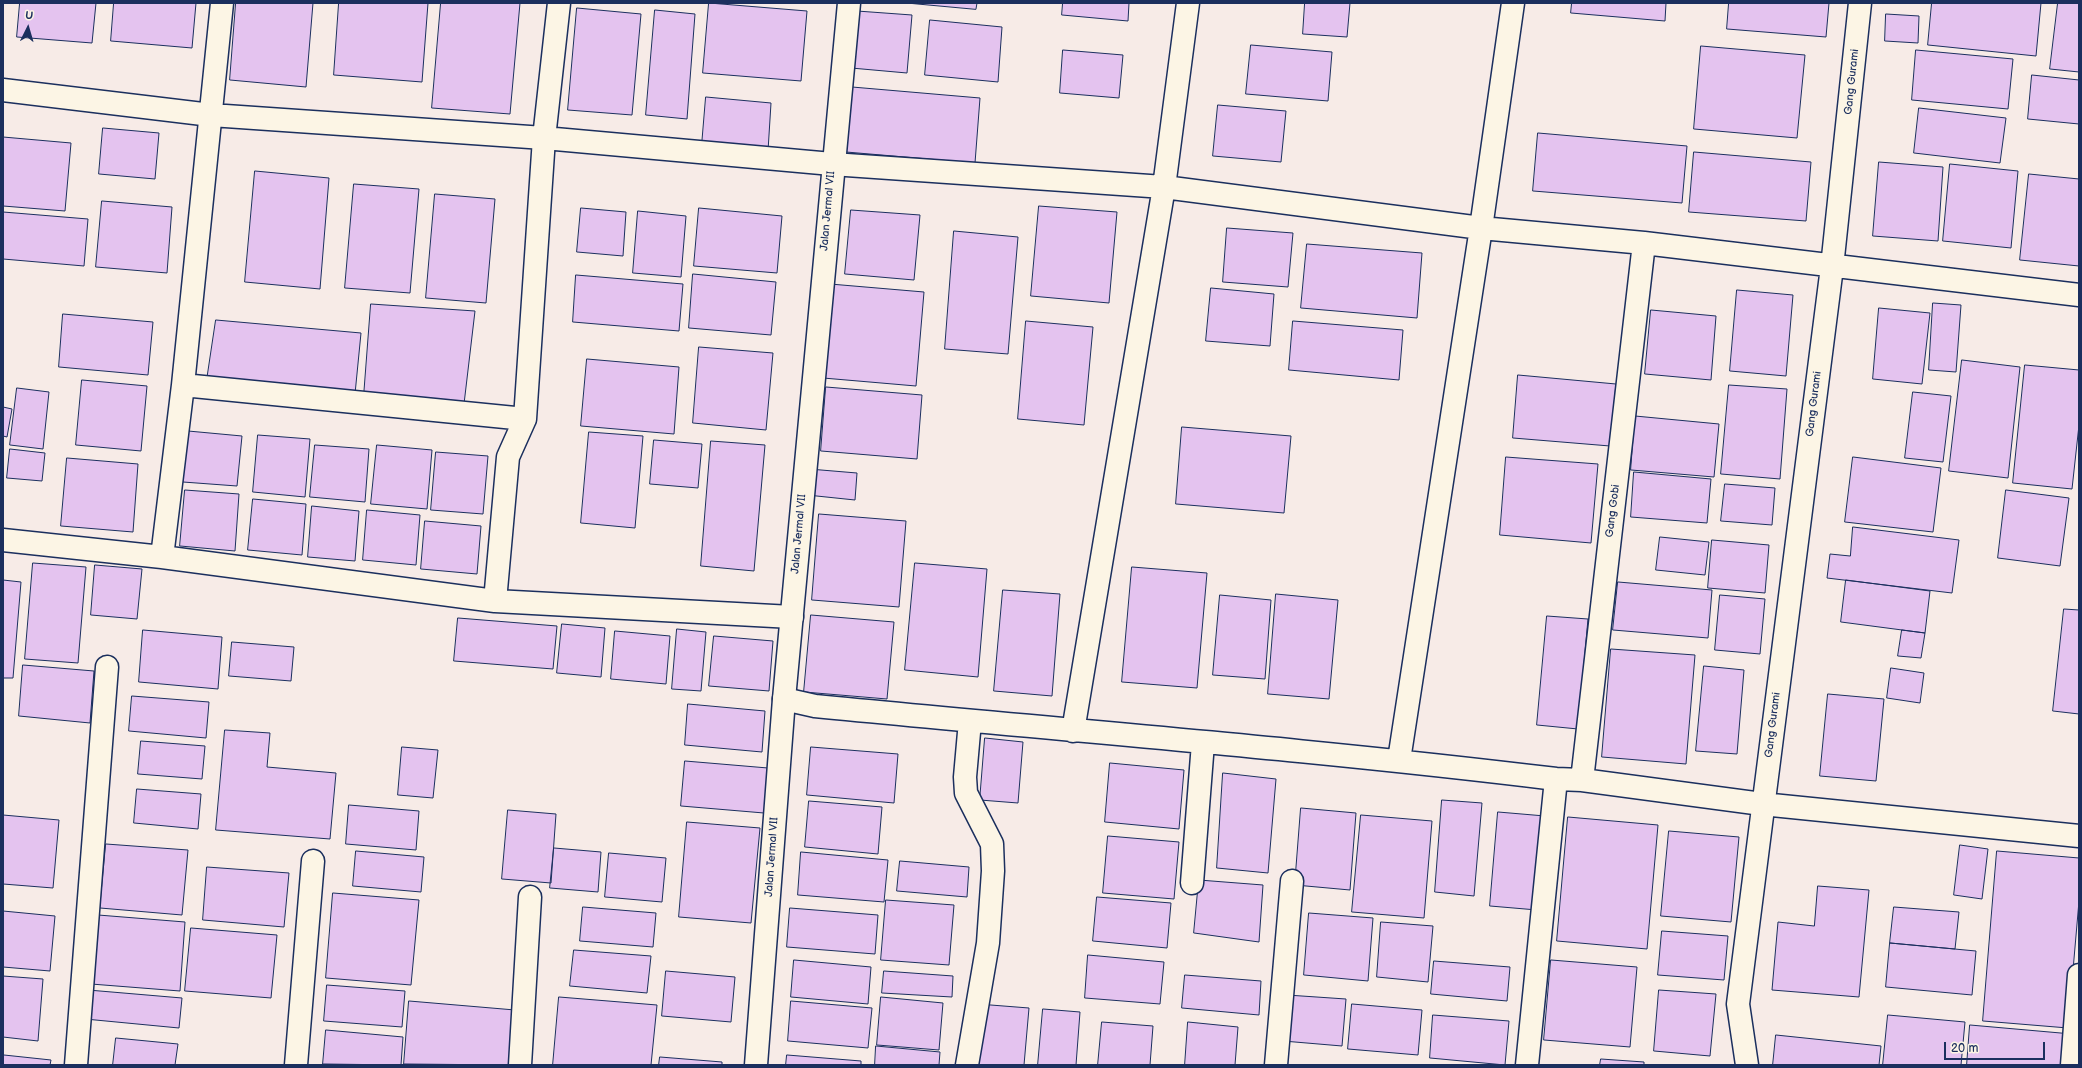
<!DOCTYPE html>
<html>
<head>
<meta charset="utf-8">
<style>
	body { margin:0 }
	#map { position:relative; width:2082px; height:1068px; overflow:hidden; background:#f7ebe7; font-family:"Balsamiq Sans",sans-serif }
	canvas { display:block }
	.frame { position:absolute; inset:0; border:4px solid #1b2f5e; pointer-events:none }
	.north { position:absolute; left:8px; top:8px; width:40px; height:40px; -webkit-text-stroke:3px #fcf5e5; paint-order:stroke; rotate:5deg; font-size:11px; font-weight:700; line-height:16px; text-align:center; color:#1b2f5e }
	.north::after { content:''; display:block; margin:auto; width:14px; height:18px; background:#1b2f5e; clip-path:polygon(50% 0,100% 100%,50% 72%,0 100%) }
	.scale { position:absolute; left:1944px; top:1042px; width:101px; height:18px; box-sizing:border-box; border:2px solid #1b2f5e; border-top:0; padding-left:5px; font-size:12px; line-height:14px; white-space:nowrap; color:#1b2f5e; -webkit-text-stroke:3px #fcf5e5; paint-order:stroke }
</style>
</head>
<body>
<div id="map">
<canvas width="2082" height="1068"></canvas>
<div class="frame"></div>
<div class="north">U</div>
<div class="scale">20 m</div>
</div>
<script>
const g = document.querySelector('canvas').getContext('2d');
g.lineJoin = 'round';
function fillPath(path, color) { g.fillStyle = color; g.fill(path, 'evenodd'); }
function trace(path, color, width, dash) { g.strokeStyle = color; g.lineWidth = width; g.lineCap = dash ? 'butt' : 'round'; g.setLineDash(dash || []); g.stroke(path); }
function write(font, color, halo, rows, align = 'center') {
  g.font = font + ' "Balsamiq Sans",sans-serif'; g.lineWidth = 4; g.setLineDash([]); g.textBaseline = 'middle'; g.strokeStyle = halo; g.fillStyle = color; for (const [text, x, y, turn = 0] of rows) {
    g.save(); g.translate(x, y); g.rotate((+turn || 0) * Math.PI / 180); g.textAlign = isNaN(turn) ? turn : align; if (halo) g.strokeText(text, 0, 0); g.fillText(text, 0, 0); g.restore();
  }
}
const building = new Path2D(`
	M20,3H96L92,43L17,37Z
	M114,3H196L192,48L111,41Z
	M236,3H313L306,87L230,80Z
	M339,3H428L422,82L334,75Z
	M441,3H520L510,114L432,108Z
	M709,3L807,11L801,81L703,73Z
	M907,3H977L976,9Z
	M1063,3H1129L1128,21L1062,15Z
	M1305,3H1350L1347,37L1303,34Z
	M1572,3H1666L1665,21L1571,13Z
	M1729,3H1829L1826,37L1727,29Z
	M1932,3H2041L2036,56L1928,45Z
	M2058,3H2079V72L2050,69Z
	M577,8L641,14L632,115L568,110Z
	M655,10L695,14L687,119L646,115Z
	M857,11L912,15L907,73L851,68Z
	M1886,14L1919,16L1918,43L1885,41Z
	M930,20L1002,27L998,82L925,75Z
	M1251,45L1332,52L1328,101L1246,94Z
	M1701,46L1805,55L1797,138L1694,129Z
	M1063,50L1123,55L1119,98L1060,93Z
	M1916,50L2013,59L2008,109L1912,100Z
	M2032,75L2079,80V124L2028,119Z
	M852,87L980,98L975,163L846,152Z
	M706,97L771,103L768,151L702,145Z
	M1218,105L1286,111L1281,162L1213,156Z
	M1919,108L2006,118L2000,163L1914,153Z
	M103,128L159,133L155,179L99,174Z
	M1538,133L1687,146L1682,203L1533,191Z
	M3,137L71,143L65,211L3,206Z
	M1694,152L1811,162L1806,221L1689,212Z
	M1879,162L1943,167L1938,241L1873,236Z
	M1950,164L2018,171L2011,248L1943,241Z
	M255,171L329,178L320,289L245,282Z
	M2029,174L2079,179V266L2020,260Z
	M354,184L419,189L410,293L345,288Z
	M435,194L495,199L486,303L426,298Z
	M102,201L172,207L167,273L96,267Z
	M1039,206L1117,212L1109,303L1031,296Z
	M581,208L626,212L623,256L577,252Z
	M699,208L782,216L777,273L694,266Z
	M851,210L920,215L914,280L845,274Z
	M638,211L686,216L681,277L633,273Z
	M3,212L88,219L84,266L3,259Z
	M1227,228L1293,233L1288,287L1223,282Z
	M954,231L1018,237L1008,354L945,349Z
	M1307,244L1422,253L1417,318L1301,308Z
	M693,274L776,282L771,335L689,328Z
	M576,275L683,284L679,331L573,322Z
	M830,284L924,292L916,386L823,378Z
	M1211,288L1274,294L1270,346L1206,341Z
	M1737,290L1793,295L1786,376L1730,371Z
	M1933,303L1961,305L1956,372L1929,370Z
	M371,304L475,311L464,404L364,396Z
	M1879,308L1930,313L1922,384L1873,379Z
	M1651,310L1716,316L1711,380L1645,374Z
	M63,314L153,322L148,375L59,367Z
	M216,320L361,333L355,394L207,380Z
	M1026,321L1093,327L1084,425L1018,419Z
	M1293,321L1403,330L1399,380L1289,370Z
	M699,347L773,353L766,430L693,423Z
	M587,359L679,367L674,434L581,426Z
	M1962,360L2020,367L2008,478L1949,471Z
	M2025,365L2079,370V425L2072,489L2013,483Z
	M1518,375L1616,384L1610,446L1513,438Z
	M82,380L147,386L141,451L76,445Z
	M1729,385L1787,389L1780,479L1721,474Z
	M826,387L922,395L917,459L821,451Z
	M17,388L49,392L43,449L10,445Z
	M1913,392L1951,396L1943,462L1905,458Z
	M3,407L12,409L7,437L3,436Z
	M1635,416L1719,424L1714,477L1631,470Z
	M1182,427L1291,436L1284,513L1176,504Z
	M188,431L242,436L237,486L183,482Z
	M589,432L643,436L635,528L581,523Z
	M258,435L310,439L305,497L253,492Z
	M654,440L702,444L698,488L650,484Z
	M711,441L765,445L754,571L701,566Z
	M315,445L369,449L365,502L310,497Z
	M377,445L432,450L427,509L371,504Z
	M10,449L45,453L42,481L7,478Z
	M436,452L488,456L483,514L431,510Z
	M1506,457L1598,464L1591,543L1500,535Z
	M1853,457L1941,468L1933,532L1845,522Z
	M67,458L138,464L133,532L61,526Z
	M809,469L857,473L855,500L807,495Z
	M1634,472L1711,479L1707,523L1631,517Z
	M1725,484L1775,488L1772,525L1721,521Z
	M185,490L239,494L235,551L180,546Z
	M2006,490L2069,498L2060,566L1998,558Z
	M253,499L306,504L302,555L248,550Z
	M312,506L359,511L355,561L308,557Z
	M367,510L420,515L416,565L363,560Z
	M819,514L906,521L899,607L812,600Z
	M425,521L481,526L477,574L421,569Z
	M1853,527L1959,540L1952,593L1827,578L1830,554L1850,556Z
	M1660,537L1709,542L1705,575L1656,570Z
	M1712,540L1769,545L1765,593L1708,588Z
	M33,563L86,567L78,663L25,659Z
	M915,563L987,569L978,677L905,670Z
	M95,565L142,569L137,619L91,615Z
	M1132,567L1207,573L1197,688L1122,682Z
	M3,580L21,582L13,678H3Z
	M1846,580L1930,591L1925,633L1841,622Z
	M1618,582L1712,590L1708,638L1613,630Z
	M1003,590L1060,594L1052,696L994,691Z
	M1276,594L1338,600L1329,699L1268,694Z
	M1220,595L1271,600L1265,679L1213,675Z
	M1720,595L1765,599L1760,654L1715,650Z
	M2064,609L2079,610V714L2053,711Z
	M811,615L894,622L887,699L804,692Z
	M1547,616L1588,619L1578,729L1537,725Z
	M458,618L557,626L553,669L454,661Z
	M562,624L605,628L601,677L557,673Z
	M677,629L706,632L701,691L672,689Z
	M143,630L222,637L218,689L139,682Z
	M1902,630L1925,633L1921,658L1898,656Z
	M615,631L670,636L666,684L611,679Z
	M714,636L773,641L769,691L709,686Z
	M232,642L294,647L291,681L229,676Z
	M1611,649L1695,655L1686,764L1602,757Z
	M23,665L94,671L90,723L19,716Z
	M1704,666L1744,670L1737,754L1696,751Z
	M1891,668L1924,673L1920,703L1887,698Z
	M1828,694L1884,699L1876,781L1820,776Z
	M132,696L209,702L206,738L129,731Z
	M688,704L765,711L762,752L685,745Z
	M225,730L270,733L267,767L336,773L330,839L216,830Z
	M985,738L1023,742L1018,803L980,800Z
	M141,741L205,746L202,779L138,774Z
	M402,747L438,750L433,798L398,795Z
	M811,747L898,754L894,803L807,795Z
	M685,761L768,768L764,813L681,806Z
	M1110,763L1184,770L1179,829L1105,822Z
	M1223,773L1276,779L1268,873L1217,868Z
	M137,789L201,794L198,829L134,823Z
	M1442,800L1482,803L1474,896L1435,892Z
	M809,801L882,807L878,854L805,847Z
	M349,805L419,811L416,850L346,844Z
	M1301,808L1356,813L1350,890L1295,885Z
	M508,810L556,814L551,883L502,879Z
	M1498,812L1545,816L1537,910L1490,906Z
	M3,815L59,820L53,888L3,884Z
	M1361,815L1432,821L1424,918L1352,912Z
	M1568,817L1658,825L1647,949L1557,941Z
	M687,822L760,828L751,923L679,917Z
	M1669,831L1739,837L1731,922L1661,916Z
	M1108,836L1179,842L1174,899L1103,893Z
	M106,844L188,850L182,915L100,908Z
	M1960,845L1988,849L1982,899L1954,895Z
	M554,848L601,852L598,892L550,888Z
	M356,851L424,857L421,892L353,886Z
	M1997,851L2079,858V901L2068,1028L1983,1021Z
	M801,852L888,860L884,902L798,895Z
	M609,853L666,858L662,902L605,897Z
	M900,861L969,867L967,897L897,891Z
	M207,867L289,873L284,927L203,920Z
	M1199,880L1263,885L1259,942L1194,933Z
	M1818,886L1869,890L1859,997L1772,990L1778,922L1814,926Z
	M333,893L419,900L411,985L326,978Z
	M1097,897L1171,903L1167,948L1093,941Z
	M886,900L954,905L949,965L881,960Z
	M583,907L656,913L653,947L580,941Z
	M1894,907L1959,912L1955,949L1890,943Z
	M790,908L878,915L875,954L787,947Z
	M3,911L55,916L50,971L3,967Z
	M1309,913L1373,918L1368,981L1304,975Z
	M98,915L185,922L180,991L91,984Z
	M1381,922L1433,926L1428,982L1377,977Z
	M191,928L277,935L271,998L185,991Z
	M1662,931L1728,936L1724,980L1658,975Z
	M1890,943L1976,951L1972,995L1886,987Z
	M574,950L651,956L647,993L570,986Z
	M1088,955L1164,962L1160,1004L1085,998Z
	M794,960L871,967L868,1004L791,997Z
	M1551,960L1637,967L1630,1047L1544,1040Z
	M1434,961L1510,967L1507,1001L1431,994Z
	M666,971L735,977L731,1022L662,1016Z
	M884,971L953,976L952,997L882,993Z
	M1185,975L1261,981L1259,1015L1182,1008Z
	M3,976L43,979L38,1041L3,1037Z
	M327,985L405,991L402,1027L324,1021Z
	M88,990L182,998L179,1028L85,1019Z
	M1659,990L1716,994L1710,1056L1654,1051Z
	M1287,995L1346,999L1342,1046L1283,1041Z
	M559,997L657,1005L651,1065H553Z
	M881,997L943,1003L939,1050L877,1045Z
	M409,1001L515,1010L511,1065L404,1064Z
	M791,1001L872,1008L868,1048L788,1041Z
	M978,1004L1029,1008L1024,1065H973Z
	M1352,1004L1422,1010L1418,1055L1348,1049Z
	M1043,1009L1080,1012L1076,1065H1038Z
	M1433,1015L1509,1021L1505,1065L1430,1058Z
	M1888,1015L1965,1022L1961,1065H1883Z
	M1102,1022L1153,1026L1150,1065H1098Z
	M1188,1022L1238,1027L1235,1065H1185Z
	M1970,1025L2072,1034L2069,1065H1967Z
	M326,1030L403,1037L401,1065L323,1064Z
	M1776,1035L1881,1046L1879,1065H1773Z
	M116,1038L178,1044L175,1065H113Z
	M876,1046L940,1052L939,1065H875Z
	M4,1055L51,1060L50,1065H3Z
	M787,1055L861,1061V1065H786Z
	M660,1057L722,1062V1065H659Z
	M1601,1059L1644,1062V1065H1600Z`);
fillPath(building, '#e4c3ef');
trace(building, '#1b2f5e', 1);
const minor = new Path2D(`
	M3,90L211,115L544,138L832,164L1164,187L1481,228L1644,243L2079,295
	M183,385L525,419
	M3,540L162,557L495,601L792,617
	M162,557L183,385L222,3
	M495,601L508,457L525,419L544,138L559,3
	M784,699L815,706C1062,730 1310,749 1556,779L1582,780L1762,804L2079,836
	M1073,731L1164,187L1188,3
	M1399,760L1481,228L1513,3
	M1582,780L1644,243
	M1192,883L1203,743
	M76,1065L107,667
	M296,1065L313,861
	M520,1065L530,897
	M967,1065L988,943L993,871L992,844L966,793L965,777L970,721
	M1276,1065L1292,881
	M1527,1065L1556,779
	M1747,1065L1738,1004L1832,267L1860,3
	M2072,1065L2079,975`);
const tertiary = new Path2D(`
	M756,1065L784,699L849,3`);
trace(minor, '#1b2f5e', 25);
trace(tertiary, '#1b2f5e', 25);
trace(minor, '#fcf5e5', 22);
trace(tertiary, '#fcf5e5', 22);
write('11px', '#1b2f5e', '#fcf5e5', [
	["Gang Gurami",1852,82,-84],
	["Jalan Jermal VII",828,211,-85],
	["Gang Gurami",1814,404,-83],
	["Gang Gobi",1613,511,-83],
	["Jalan Jermal VII",799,534,-85],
	["Gang Gurami",1773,725,-83],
	["Jalan Jermal VII",772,857,-86]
]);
</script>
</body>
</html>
